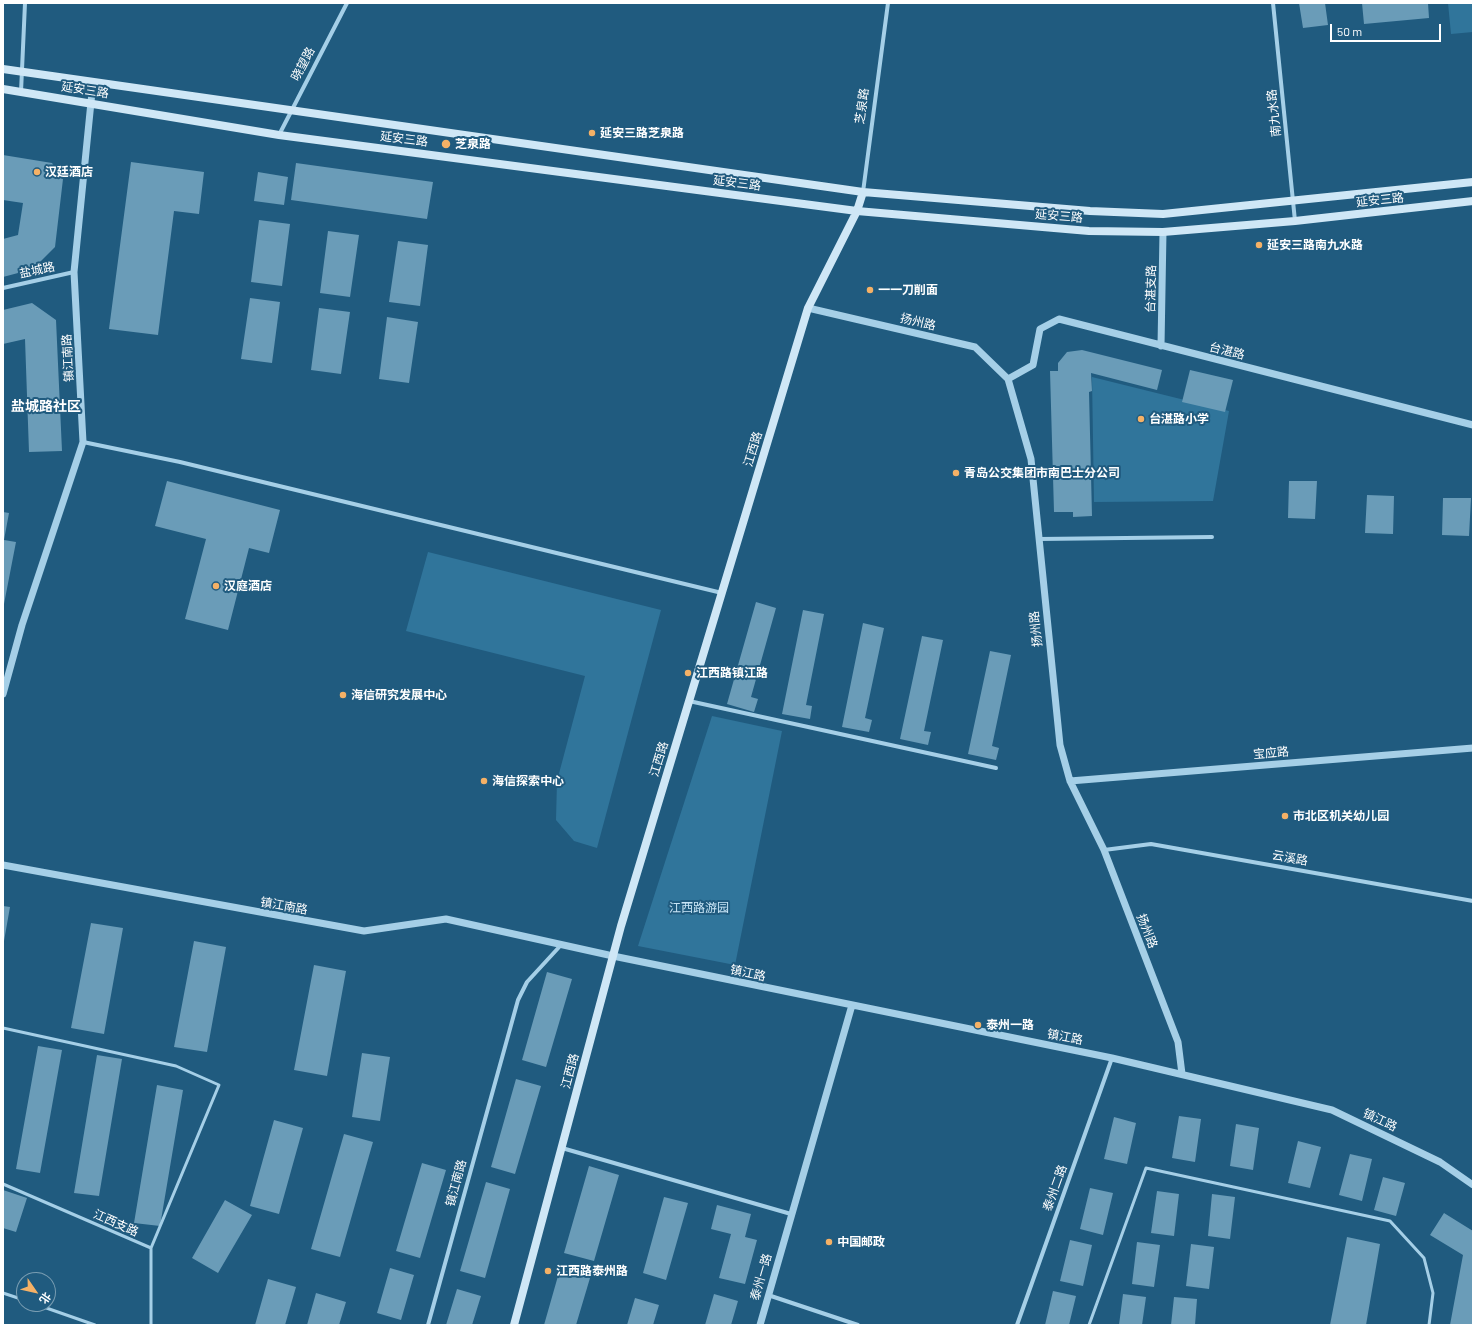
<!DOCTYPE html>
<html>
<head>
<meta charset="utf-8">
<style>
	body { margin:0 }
	#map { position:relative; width:1476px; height:1328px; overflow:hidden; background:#205b7f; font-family:Barlow,"Noto Sans SC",sans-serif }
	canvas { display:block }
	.frame { position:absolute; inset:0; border:4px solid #fff; pointer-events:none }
	.north { position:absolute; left:16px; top:1272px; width:40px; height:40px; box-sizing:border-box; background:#205b7f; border:1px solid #799db2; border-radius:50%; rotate:124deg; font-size:11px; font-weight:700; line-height:16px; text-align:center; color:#fff }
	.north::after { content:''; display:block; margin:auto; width:14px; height:18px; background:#f5b166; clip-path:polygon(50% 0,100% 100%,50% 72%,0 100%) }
	.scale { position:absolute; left:1330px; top:24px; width:111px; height:18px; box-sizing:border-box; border:2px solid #fff; border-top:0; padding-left:5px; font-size:12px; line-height:14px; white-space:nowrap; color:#fff; -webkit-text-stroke:3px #205b7f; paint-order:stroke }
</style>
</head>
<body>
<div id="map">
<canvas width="1476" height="1328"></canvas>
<div class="frame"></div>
<div class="north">北</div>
<div class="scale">50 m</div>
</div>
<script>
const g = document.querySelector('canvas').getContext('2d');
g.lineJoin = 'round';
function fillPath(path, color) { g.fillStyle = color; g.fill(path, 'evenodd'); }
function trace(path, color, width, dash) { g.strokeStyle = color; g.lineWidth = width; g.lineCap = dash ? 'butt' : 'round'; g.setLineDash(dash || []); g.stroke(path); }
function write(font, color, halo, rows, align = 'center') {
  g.font = font + ' Barlow,"Noto Sans SC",sans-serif'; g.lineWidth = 4; g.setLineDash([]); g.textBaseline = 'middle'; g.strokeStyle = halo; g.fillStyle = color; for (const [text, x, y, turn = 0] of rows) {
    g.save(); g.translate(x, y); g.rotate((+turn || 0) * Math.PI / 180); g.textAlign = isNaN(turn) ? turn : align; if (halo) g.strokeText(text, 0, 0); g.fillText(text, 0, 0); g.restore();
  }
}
fillPath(new Path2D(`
	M1448,3H1473V32L1451,34Z
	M1092,377L1229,411L1213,501L1094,502Z
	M428,552L661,610L597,848L574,841L556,820L557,781L585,676L406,631Z
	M712,716L782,731L735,965L638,946Z`), '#30759b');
fillPath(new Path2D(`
	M1299,3H1325L1328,25L1303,28Z
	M1362,3H1428L1429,18L1364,24Z
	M3,155L52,163L63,179L55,247L33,269L3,277V239L18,235L23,203L3,200Z
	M131,162L204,172L199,214L174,211L158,335L109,329Z
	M296,163L433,182L427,219L291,200Z
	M258,172L288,177L284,205L254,201Z
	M259,220L290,224L282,286L251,282Z
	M328,231L359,235L350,297L320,293Z
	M398,241L428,245L420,306L389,302Z
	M250,298L280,302L272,363L241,359Z
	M32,303L56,320L62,451L29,452L25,339L3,344V310Z
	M319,308L350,312L341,374L311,370Z
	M387,317L418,322L409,383L379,379Z
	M1082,350L1162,370L1157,390L1091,373L1092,391L1089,392L1092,516L1073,517V512H1054L1050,371H1058V363L1067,352Z
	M1190,370L1233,380L1225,412L1182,402Z
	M167,481L280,510L269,553L249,548L228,630L185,619L206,539L155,526Z
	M1289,481H1317L1315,519L1288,518Z
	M1367,495L1394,496L1393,534L1365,533Z
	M1443,498H1471L1469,536L1442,535Z
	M3,512L9,513L4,540L16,542L4,604Z
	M756,602L776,608L751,697L758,699L754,712L727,704Z
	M803,610L824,614L806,705L812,706L810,719L782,714Z
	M863,623L884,628L865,718L872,720L869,732L842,727Z
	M922,636L943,640L924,731L931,732L928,745L900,739Z
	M990,651L1011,655L992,746L999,748L996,760L968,754Z
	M3,906L10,907L4,941H3Z
	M91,923L123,928L104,1034L71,1028Z
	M194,941L226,947L207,1052L174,1047Z
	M314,965L346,971L327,1076L294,1070Z
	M547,972L572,979L546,1067L522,1060Z
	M38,1046L62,1050L40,1173L16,1169Z
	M362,1053L390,1057L380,1121L352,1117Z
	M97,1055L122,1059L99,1196L74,1193Z
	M516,1079L541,1086L515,1174L491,1167Z
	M157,1085L183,1090L160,1226L134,1223Z
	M1179,1116L1201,1119L1195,1162L1172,1158Z
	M1114,1117L1136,1123L1127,1164L1104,1159Z
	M274,1120L303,1128L279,1214L250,1206Z
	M1236,1124L1259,1128L1253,1170L1230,1166Z
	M344,1134L373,1142L340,1257L311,1249Z
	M1298,1141L1321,1147L1310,1188L1288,1183Z
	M1350,1154L1372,1159L1362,1201L1339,1195Z
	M422,1163L446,1170L420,1258L396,1251Z
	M589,1166L619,1175L594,1261L564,1253Z
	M1383,1177L1405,1183L1396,1216L1374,1210Z
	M486,1182L510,1189L485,1278L460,1271Z
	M1090,1188L1113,1193L1103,1235L1080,1229Z
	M3,1190L27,1198L16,1232L3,1228Z
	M1157,1191L1179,1194L1174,1236L1151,1233Z
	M1212,1194L1235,1197L1230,1239L1208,1236Z
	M664,1197L688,1203L666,1280L643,1273Z
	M225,1200L252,1215L218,1273L192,1258Z
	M717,1205L751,1214L745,1237L757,1240L745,1284L719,1278L731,1234L711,1229Z
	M1444,1213L1473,1231V1325H1450L1463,1255L1430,1235Z
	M1347,1237L1380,1244L1366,1325H1330Z
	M1070,1240L1092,1245L1083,1286L1060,1281Z
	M1137,1242L1160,1245L1154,1287L1132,1284Z
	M1191,1244L1214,1247L1209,1289L1186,1286Z
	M390,1268L414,1275L401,1320L377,1313Z
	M560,1269L590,1278L576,1325H544Z
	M268,1279L296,1287L285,1325H255Z
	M457,1289L481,1296L472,1325H446Z
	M1053,1291L1076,1296L1069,1325H1045Z
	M316,1293L346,1302L339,1325H307Z
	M714,1294L738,1301L731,1325H705Z
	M1123,1294L1146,1297L1142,1325H1119Z
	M1174,1297L1197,1299L1195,1325H1171Z
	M635,1298L659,1305L653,1325H627Z`), '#6a9cb8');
trace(new Path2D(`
	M3,1028L176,1066L219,1085L151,1248
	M3,1184L151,1248V1325
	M3,1293L24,1300
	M35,1304L95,1325
	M1089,1325L1146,1168L1390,1221L1424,1258L1433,1293L1429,1325`), '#a5cfe7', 3);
trace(new Path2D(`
	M1273,3L1295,221
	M21,92L25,3
	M279,135L347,3
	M863,192L888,3
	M3,288L74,272
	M83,442L180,462L722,593
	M1039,539L1212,537
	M689,701L996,768
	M1104,850L1151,844L1473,901
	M562,1148L791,1214
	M768,1295L858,1325
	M428,1325L518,1000L527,982L561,945
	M1017,1325L1112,1058`), '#a5cfe7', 4);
trace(new Path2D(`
	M808,308L975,347L1008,379L1031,459L1060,745L1070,781L1104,850L1178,1042L1182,1074
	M1161,346L1163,232
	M1008,379L1033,365L1040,329L1059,319L1473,425
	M3,694L22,625L83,442L74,272L93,82
	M1070,781L1473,748
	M3,865L364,931L446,919L613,956L1112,1058L1332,1110L1440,1162L1473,1185
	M760,1325L852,1005`), '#a5cfe7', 7);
trace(new Path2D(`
	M3,69L863,192L1090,211L1163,214L1473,182
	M3,89L279,135L857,211L1089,231L1163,232L1295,221L1473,201
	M514,1325L621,926L808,308L857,211L863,192`), '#cfe7f6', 8);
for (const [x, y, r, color] of [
	[592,133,4,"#f5b166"],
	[446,144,5,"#f5b166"],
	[37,172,4,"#f5b166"],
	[1259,245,4,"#f5b166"],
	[870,290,4,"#f5b166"],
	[1141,419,4,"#f5b166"],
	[956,473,4,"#f5b166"],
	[216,586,4,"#f5b166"],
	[688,673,4,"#f5b166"],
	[343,695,4,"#f5b166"],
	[484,781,4,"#f5b166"],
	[1285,816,4,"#f5b166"],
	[978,1025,4,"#f5b166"],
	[829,1242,4,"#f5b166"],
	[548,1271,4,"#f5b166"]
]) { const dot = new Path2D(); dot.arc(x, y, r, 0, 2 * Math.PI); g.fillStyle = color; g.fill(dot); trace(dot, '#205b7f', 1.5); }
write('12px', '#fff', '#205b7f', [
	["晓望路",303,64,-62],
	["延安三路",85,90,9],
	["芝泉路",862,106,-82],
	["南九水路",1274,113,-96],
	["延安三路",404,139,7],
	["延安三路",737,183,7],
	["延安三路",1380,200,-6],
	["延安三路",1059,216,5],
	["盐城路",37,270,-12],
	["台湛支路",1151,289,-89],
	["扬州路",918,322,13],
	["台湛路",1227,351,14],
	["镇江南路",68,358,-93],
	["江西路",753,449,-73],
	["扬州路",1036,629,-96],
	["宝应路",1271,753,-5],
	["江西路",659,759,-73],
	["云溪路",1290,858,10],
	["镇江南路",284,906,10],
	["扬州路",1147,931,69],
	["镇江路",748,973,12],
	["镇江路",1065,1037,11],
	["江西路",570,1071,-75],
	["镇江路",1380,1120,25],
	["镇江南路",456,1183,-75],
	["泰州二路",1055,1188,-70],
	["江西支路",116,1223,24],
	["泰州一路",761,1277,-74]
]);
write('bold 12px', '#fff', '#205b7f', [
	["延安三路芝泉路",600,133],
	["芝泉路",455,144],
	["汉廷酒店",45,172],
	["延安三路南九水路",1267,245],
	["一一刀削面",878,290],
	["台湛路小学",1149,419],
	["青岛公交集团市南巴士分公司",964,473],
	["汉庭酒店",224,586],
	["江西路镇江路",696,673],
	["海信研究发展中心",351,695],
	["海信探索中心",492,781],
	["市北区机关幼儿园",1293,816],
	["泰州一路",986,1025],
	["中国邮政",837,1242],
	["江西路泰州路",556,1271]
], 'left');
write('12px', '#c9e5f6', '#205b7f', [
	["江西路游园",699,908]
]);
write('bold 14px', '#fff', '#205b7f', [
	["盐城路社区",46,406]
]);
</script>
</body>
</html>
